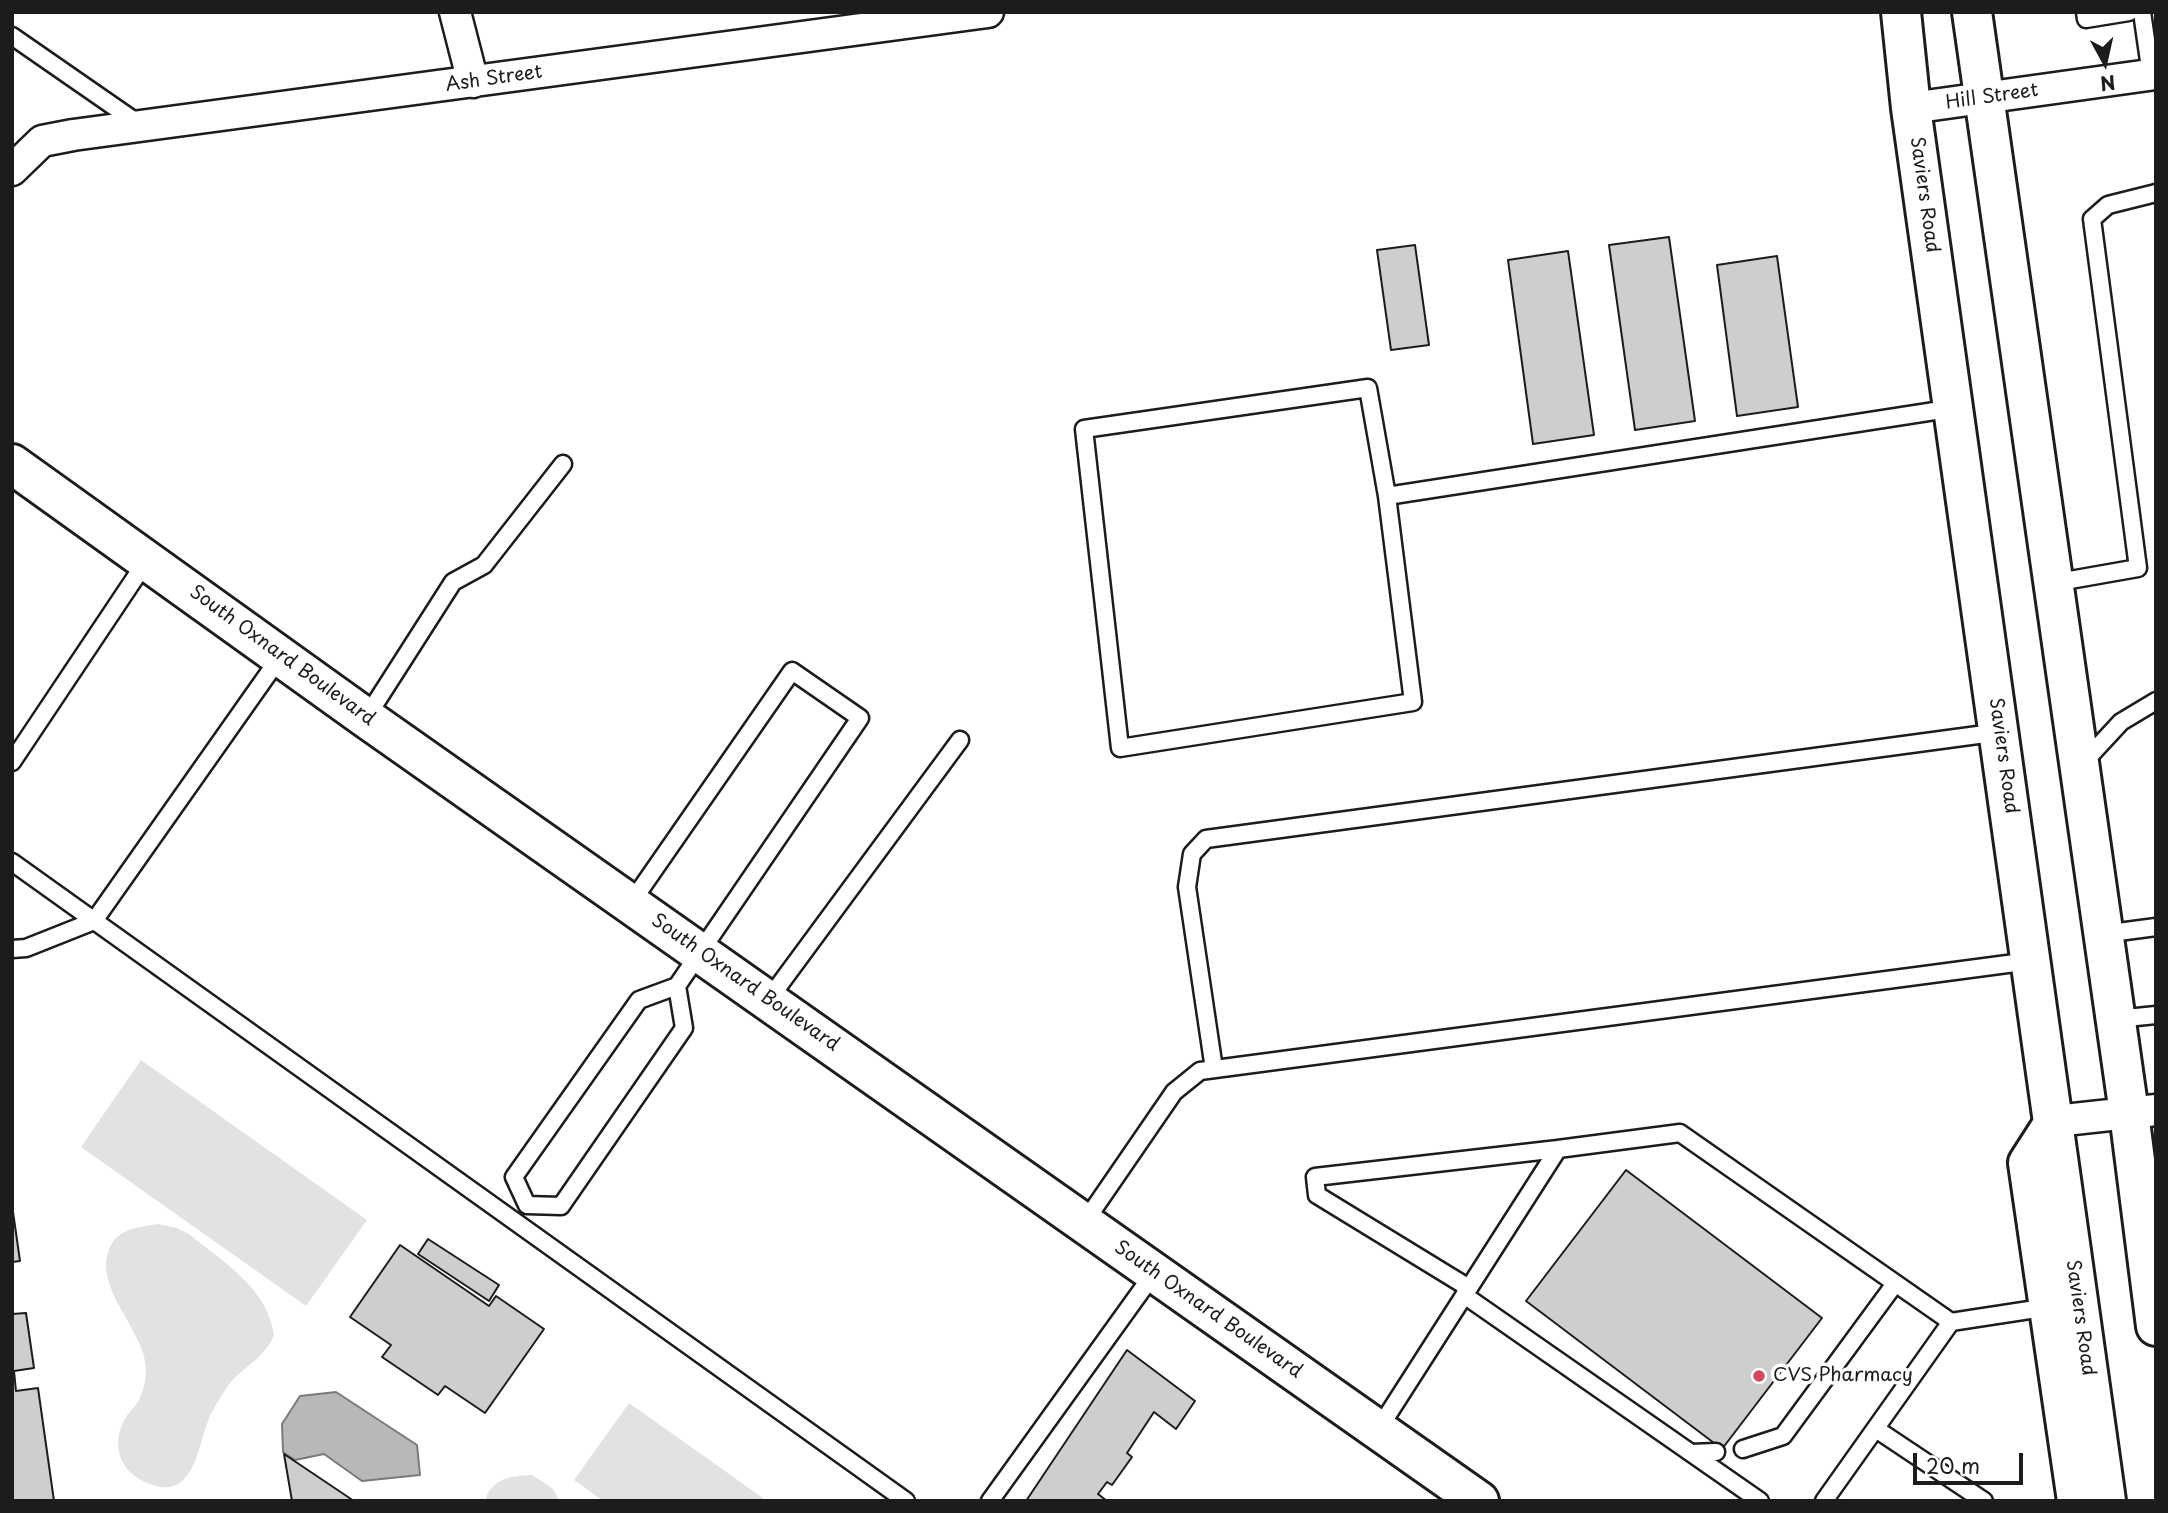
<!DOCTYPE html>
<html>
<head>
<meta charset="utf-8">
<style>
	body { margin:0 }
	#map { position:relative; width:2168px; height:1513px; overflow:hidden; background:#fff; font-family:"Playpen Sans",sans-serif }
	canvas { display:block }
	.frame { position:absolute; inset:0; border:14px solid #1c1c1c; pointer-events:none }
	.north { position:absolute; left:2070px; top:28px; width:70px; height:70px; -webkit-text-stroke:5px #fff; paint-order:stroke; rotate:172deg; font-size:19px; font-weight:700; line-height:28px; text-align:center; color:#1c1c1c }
	.north::after { content:''; display:block; margin:auto; width:24px; height:32px; background:#1c1c1c; clip-path:polygon(50% 0,100% 100%,50% 72%,0 100%) }
	.scale { position:absolute; left:1913px; top:1453px; width:110px; height:32px; box-sizing:border-box; border:4px solid #1c1c1c; border-top:0; padding-left:9px; font-size:21px; line-height:24px; white-space:nowrap; color:#1c1c1c; -webkit-text-stroke:5px #fff; paint-order:stroke }
</style>
</head>
<body>
<div id="map">
<canvas width="2168" height="1513"></canvas>
<div class="frame"></div>
<div class="north">N</div>
<div class="scale">20 m</div>
</div>
<script>
const g = document.querySelector('canvas').getContext('2d');
g.lineJoin = 'round';
function fillPath(path, color) { g.fillStyle = color; g.fill(path, 'evenodd'); }
function trace(path, color, width, dash) { g.strokeStyle = color; g.lineWidth = width; g.lineCap = dash ? 'butt' : 'round'; g.setLineDash(dash || []); g.stroke(path); }
function write(font, color, halo, rows, align = 'center') {
  g.font = font + ' "Playpen Sans",sans-serif'; g.lineWidth = 7; g.setLineDash([]); g.textBaseline = 'middle'; g.strokeStyle = halo; g.fillStyle = color; for (const [text, x, y, turn = 0] of rows) {
    g.save(); g.translate(x, y); g.rotate((+turn || 0) * Math.PI / 180); g.textAlign = isNaN(turn) ? turn : align; if (halo) g.strokeText(text, 0, 0); g.fillText(text, 0, 0); g.restore();
  }
}
fillPath(new Path2D(`
	M141,1060L367,1220L306,1306L81,1147Z
	M158,1224L177,1228L189,1234C224,1263 267,1287 274,1335C266,1356 245,1366 231,1382C224,1391 217,1403 211,1414C199,1437 197,1497 156,1486C122,1477 108,1448 126,1417C130,1411 136,1406 139,1400C146,1385 148,1369 143,1353C134,1321 92,1281 111,1245C120,1228 141,1227 158,1224Z
	M629,1403L763,1498L761,1501H603L574,1480Z
	M532,1475L552,1488L560,1501H485C491,1478 512,1476 532,1475Z`), '#e2e2e2');
const water = new Path2D(`
	M336,1392L417,1445L420,1475L362,1481L324,1454L295,1460L283,1452L282,1424L300,1396Z`);
fillPath(water, '#b8b8b8');
trace(water, '#7a7a7a', 2);
const building = new Path2D(`
	M1669,237L1695,421L1635,430L1609,245Z
	M1415,245L1429,345L1391,350L1377,250Z
	M1568,251L1594,435L1533,444L1508,260Z
	M1777,256L1798,407L1737,416L1717,265Z
	M1626,1170L1822,1318L1722,1449L1526,1301Z
	M12,1205L20,1261L12,1262Z
	M428,1239L499,1285L489,1301L418,1254Z
	M400,1245L489,1306L496,1296L544,1329L485,1413L445,1386L438,1395L382,1357L391,1345L350,1317Z
	M26,1313L34,1368L14,1371L16,1391L38,1388L54,1501H12V1314Z
	M1127,1350L1195,1401L1176,1429L1154,1412L1127,1453L1132,1457L1112,1485L1107,1482L1098,1494L1107,1501H1026Z
	M284,1454L354,1501H292Z`);
fillPath(building, '#cecece');
trace(building, '#1c1c1c', 2);
const service = new Path2D(`
	M2085,12L2086,19L2129,12
	M2142,12L2151,75
	M12,36L139,124
	M1387,496L1368,388L1084,429L1120,748L1413,702L1387,496L1954,408
	M2053,583L2138,568L2092,219L2108,205L2156,193
	M366,718L453,582L484,565L563,464
	M12,762L147,560
	M2083,763L2121,722L2156,701
	M12,862L906,1501
	M2103,934L2156,927
	M12,949L26,948L94,921L280,657
	M769,999L960,740
	M2116,1019L2156,1015
	M1214,1069L1187,887L1192,854L1206,839L2000,732
	M527,1205L514,1177L639,1000L677,986L860,718L792,671L631,903
	M527,1205L561,1206L684,1028L677,986
	M1084,1223L1174,1092L1200,1071L2030,961
	M1469,1288L1317,1195L1315,1177L1558,1149
	M1464,1295L1760,1501
	M1876,1429L1984,1501
	M1378,1430L1558,1149L1680,1133L1951,1322L2049,1307
	M1743,1449L1783,1436L1894,1285
	M1691,1453L1716,1452
	M990,1501L1154,1273
	M1824,1501L1951,1322`);
const minor = new Path2D(`
	M455,12L473,82
	M1911,108L2156,74
	M12,170L42,141L73,135L988,12
	M2055,1121L2156,1110`);
const secondary = new Path2D(`
	M1901,12L1911,108L2106,1501
	M1972,12L2129,1113L2156,1326`);
const primary = new Path2D(`
	M12,464L366,718L1479,1501
	M2055,1121L2028,1163L2077,1501`);
trace(service, '#1c1c1c', 21);
trace(minor, '#1c1c1c', 35);
trace(secondary, '#1c1c1c', 44);
trace(primary, '#1c1c1c', 44);
trace(service, '#fff', 16);
trace(minor, '#fff', 30);
trace(secondary, '#fff', 38);
trace(primary, '#fff', 38);
for (const [x, y, r, color] of [
	[1759,1376,7,"#d1495b"]
]) { const dot = new Path2D(); dot.arc(x, y, r, 0, 2 * Math.PI); g.fillStyle = color; g.fill(dot); trace(dot, '#fff', 2.5); }
write('19px', '#1c1c1c', '#fff', [
	["Ash Street",494,79,-8],
	["Hill Street",1992,97,-8],
	["Saviers Road",1924,195,82],
	["South Oxnard Boulevard",282,656,36],
	["Saviers Road",2003,756,82],
	["South Oxnard Boulevard",745,983,35],
	["South Oxnard Boulevard",1208,1310,35],
	["Saviers Road",2080,1318,82]
]);
write('19px', '#1c1c1c', '#fff', [
	["CVS Pharmacy",1773,1376]
], 'left');
</script>
</body>
</html>
